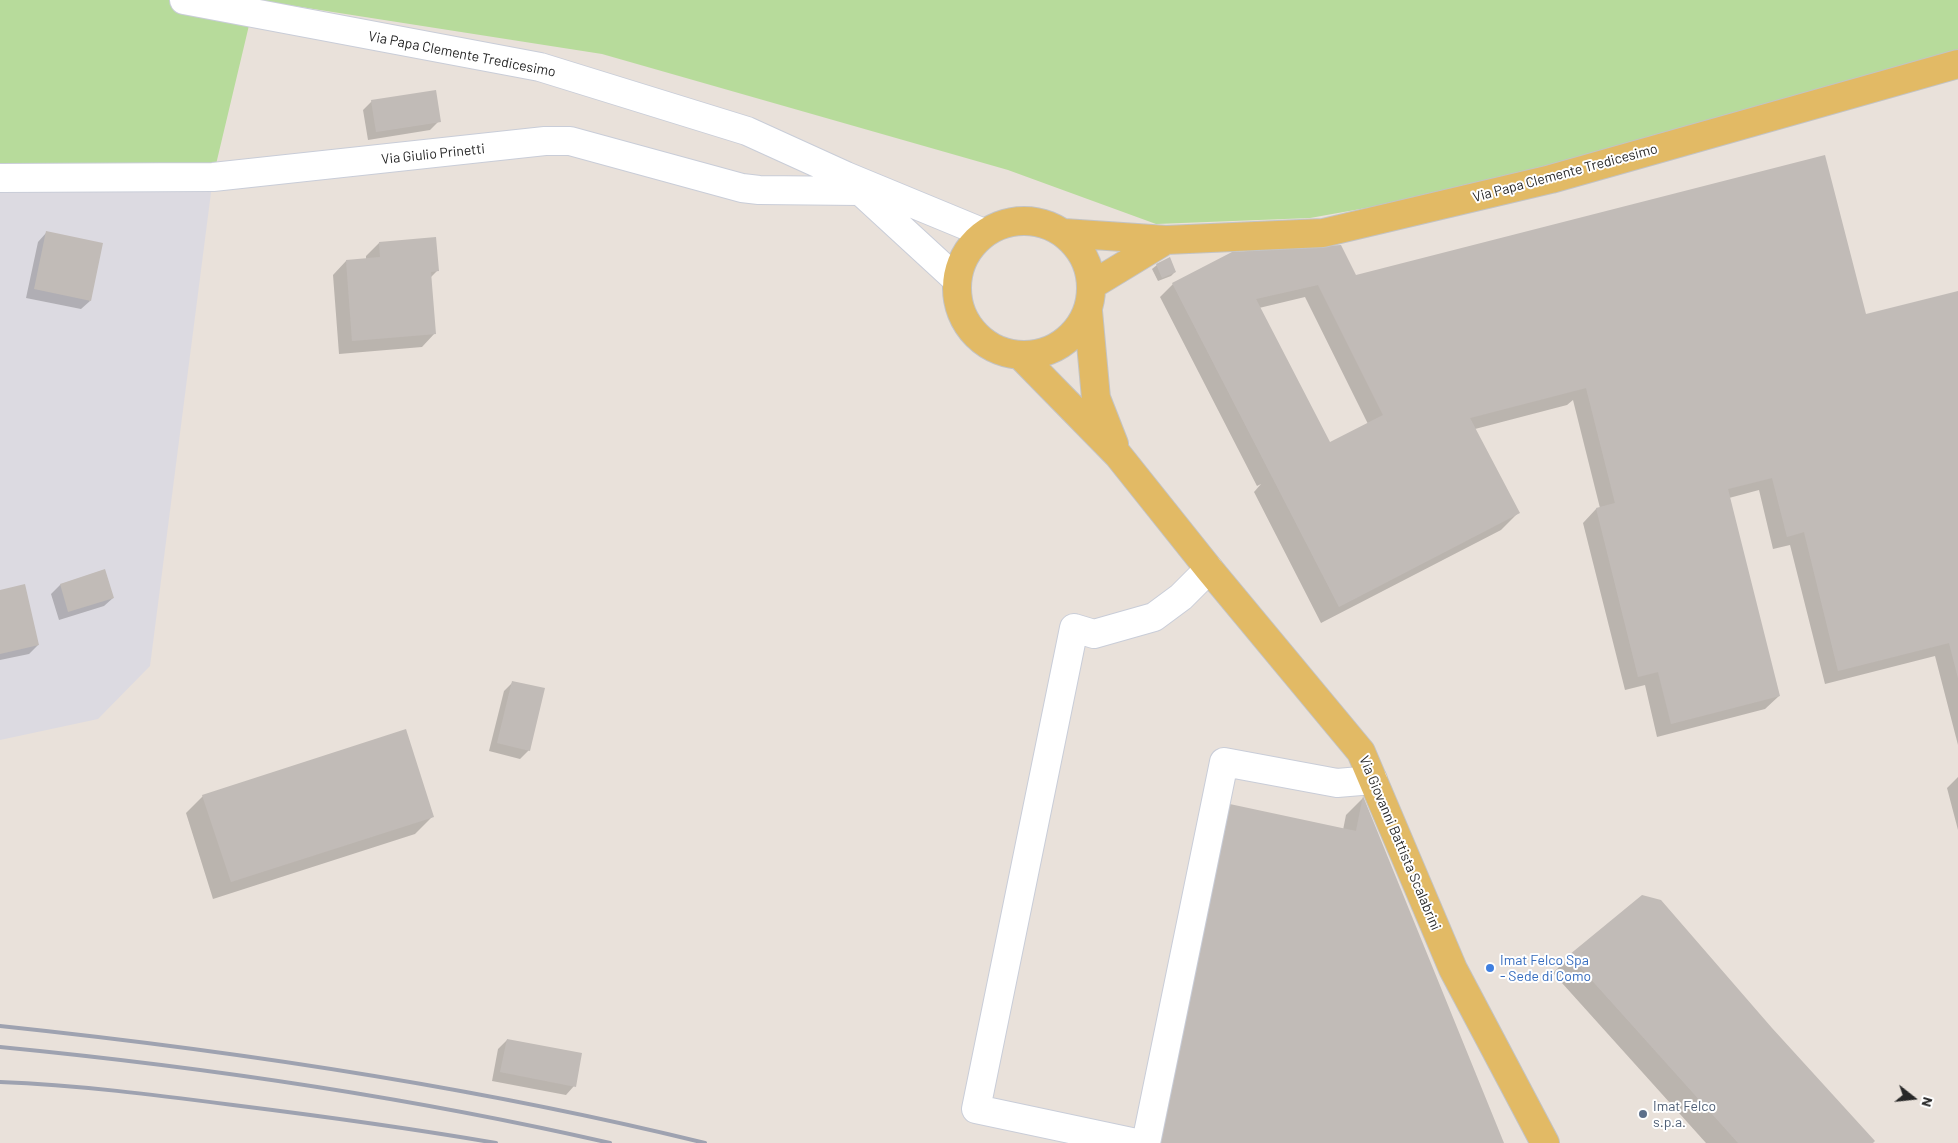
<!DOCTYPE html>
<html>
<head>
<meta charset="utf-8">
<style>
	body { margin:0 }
	#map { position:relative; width:1958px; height:1143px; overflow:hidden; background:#e9e1da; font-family:Barlow,sans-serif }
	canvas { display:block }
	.north { position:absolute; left:1888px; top:1073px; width:50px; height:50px; -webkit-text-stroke:4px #fff; paint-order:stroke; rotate:106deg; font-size:14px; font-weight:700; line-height:20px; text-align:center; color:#272727 }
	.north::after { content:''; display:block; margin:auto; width:18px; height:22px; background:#272727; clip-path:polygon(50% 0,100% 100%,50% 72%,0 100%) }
</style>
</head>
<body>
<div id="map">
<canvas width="1958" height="1143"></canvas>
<div class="north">N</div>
</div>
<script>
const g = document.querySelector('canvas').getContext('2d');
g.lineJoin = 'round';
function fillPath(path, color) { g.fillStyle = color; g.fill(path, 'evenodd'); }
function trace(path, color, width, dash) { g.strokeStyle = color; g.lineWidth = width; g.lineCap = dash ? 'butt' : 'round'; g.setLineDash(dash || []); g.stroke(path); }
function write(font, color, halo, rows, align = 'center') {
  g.font = font + ' Barlow,sans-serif'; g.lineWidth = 4; g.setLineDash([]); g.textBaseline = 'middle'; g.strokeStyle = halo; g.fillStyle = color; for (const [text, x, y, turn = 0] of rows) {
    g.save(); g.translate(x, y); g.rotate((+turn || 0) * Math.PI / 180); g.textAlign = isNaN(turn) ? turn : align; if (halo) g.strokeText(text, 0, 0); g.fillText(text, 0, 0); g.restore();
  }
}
fillPath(new Path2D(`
	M213,177L150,666L98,719L0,740V178Z`), '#dcdae1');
fillPath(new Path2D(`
	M0,0H255L213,177L0,178Z
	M256,0H1958V54L1528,179L1310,218L1156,224L1008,170L602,54Z`), '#b7db9b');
fillPath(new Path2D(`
	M372,101L439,121L430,130L368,140L363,110Z
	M46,233L90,301L81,309L26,298L38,242Z
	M379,243L437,271L430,278L435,333L422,347L339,354L333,275L346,261L366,260V256Z
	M1157,265L1175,272L1171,276L1158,281L1152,269Z
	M1356,277L1865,316L1958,292V745L1935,656L1825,684L1790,545L1773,549L1759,490L1729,498L1779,696L1765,709L1657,737L1645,685L1625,690L1583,523L1596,509L1600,508L1573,400L1567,405L1475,429L1518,513L1501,530L1321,623L1254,492L1261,484L1257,486L1160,297L1173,284ZM1305,297L1368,424L1324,446L1259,308Z
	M105,571L113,598L104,606L59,620L51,594L60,585Z
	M0,591L38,645L29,654L0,660Z
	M513,682L529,750L520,759L489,751L504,691Z
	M1958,777V830L1947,788Z
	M203,796L432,817L415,834L213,899L186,813Z
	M1363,798L1502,1143L1343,830L1346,815Z
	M1642,896L1871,1143H1706L1553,973L1570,956Z
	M507,1040L574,1086L566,1095L492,1081L498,1049Z`), '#0003');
fillPath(new Path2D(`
	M436,90L441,122L376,132L371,100Z
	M1825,155L1866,314L1958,291V678L1949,643L1838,671L1804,532L1787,537L1772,478L1728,489L1780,696L1671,724L1658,672L1638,677L1596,508L1615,503L1586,388L1470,418L1520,513L1339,607L1172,283L1232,252L1341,245L1356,275ZM1318,285L1383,415L1330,442L1256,299Z
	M46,231L103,243L91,301L34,289Z
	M436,237L439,271L431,272L436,334L352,341L346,260L380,257L379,242Z
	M1170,257L1176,272L1162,278L1156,264Z
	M105,569L114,598L68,612L60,584Z
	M25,584L39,645L0,654V590Z
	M512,681L545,688L530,751L497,743Z
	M406,729L434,817L231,882L202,795Z
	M1363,796L1504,1143H1153L1225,803L1356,831Z
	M1642,895L1661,900L1772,1028L1875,1141L1873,1143H1738L1569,955Z
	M507,1039L582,1053L576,1087L500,1072Z`), '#c1bbb7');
const minor = new Path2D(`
	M184,0L540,67L747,131L846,176L984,233
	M0,178L213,177L545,141H570L742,188L759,190L860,191
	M857,188L956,279
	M1136,1143L976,1109L1074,628L1094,634L1154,617L1181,597L1209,569
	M1146,1143L1224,762L1337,783L1373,780`);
const major = new Path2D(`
	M957 288a67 67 0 1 1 134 0a67 67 0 1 1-134 0Z
	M1064,233L1166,240L1323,233L1551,179L1958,64
	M1092,285L1166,240
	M1088,311L1096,398L1114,444
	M1022,357L1118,455L1209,569L1361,752L1453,969L1545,1143`);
trace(minor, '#c9cdd8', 30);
trace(major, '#c3c3c3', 30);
trace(minor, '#fff', 28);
trace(major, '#e2ba65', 28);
trace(new Path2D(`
	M0,1026C237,1051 473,1086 705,1143
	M0,1047C205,1067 409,1097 610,1143
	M0,1082C78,1085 156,1095 233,1105C321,1116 409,1128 496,1143`), '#9ea2b0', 4);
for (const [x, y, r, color] of [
	[1490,968,5,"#3f7fe0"],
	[1643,1114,5,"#5c6f8a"]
]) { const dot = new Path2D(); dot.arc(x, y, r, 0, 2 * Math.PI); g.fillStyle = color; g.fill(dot); trace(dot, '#fff', 2); }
write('14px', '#272727', '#fff', [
	["Via Papa Clemente Tredicesimo",462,54,11],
	["Via Giulio Prinetti",433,154,-6],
	["Via Papa Clemente Tredicesimo",1565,173,-15],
	["Via Giovanni Battista Scalabrini",1400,843,67]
]);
write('14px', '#366cbe', '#fff', [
	["Imat Felco Spa",1500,960],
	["- Sede di Como",1500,976]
], 'left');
write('14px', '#4e5e75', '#fff', [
	["Imat Felco",1653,1106],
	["s.p.a.",1653,1122]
], 'left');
</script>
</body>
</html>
